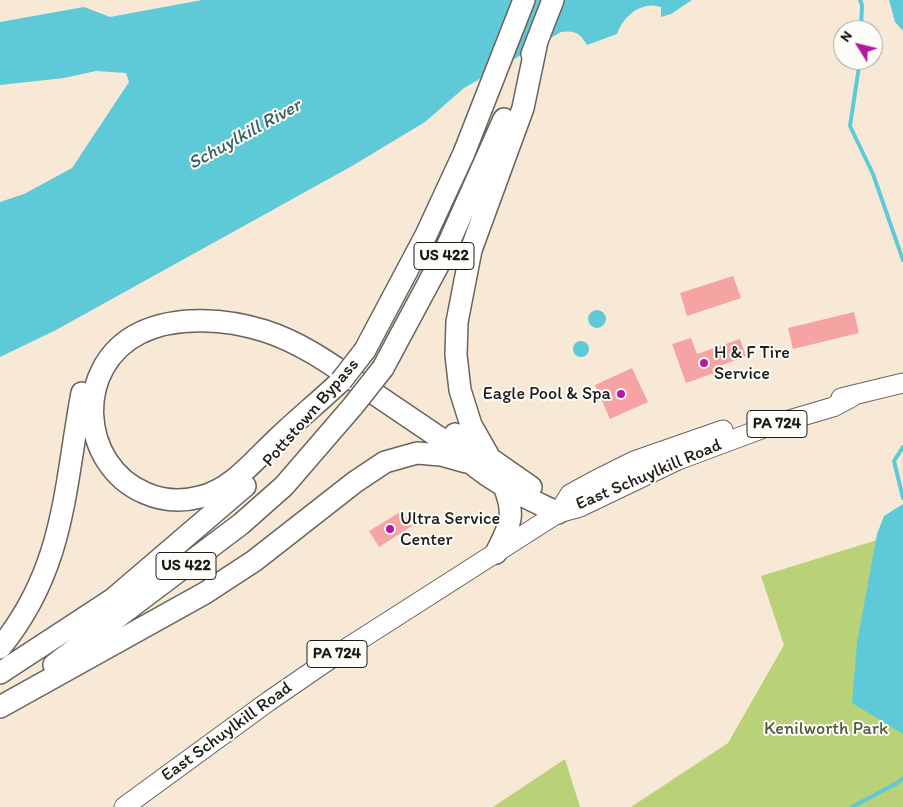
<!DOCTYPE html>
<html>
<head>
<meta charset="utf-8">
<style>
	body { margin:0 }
	#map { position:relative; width:903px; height:807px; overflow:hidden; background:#f8e9d6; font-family:Itim,sans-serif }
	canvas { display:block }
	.north { position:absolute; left:833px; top:20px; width:50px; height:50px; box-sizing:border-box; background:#fdfcf7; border:1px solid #a3a29f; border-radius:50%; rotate:306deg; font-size:14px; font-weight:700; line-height:20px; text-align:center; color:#1c1c1c }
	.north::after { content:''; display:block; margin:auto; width:18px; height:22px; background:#b5179e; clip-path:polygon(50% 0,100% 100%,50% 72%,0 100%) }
</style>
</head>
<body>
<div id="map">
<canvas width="903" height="807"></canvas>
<div class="north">N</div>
</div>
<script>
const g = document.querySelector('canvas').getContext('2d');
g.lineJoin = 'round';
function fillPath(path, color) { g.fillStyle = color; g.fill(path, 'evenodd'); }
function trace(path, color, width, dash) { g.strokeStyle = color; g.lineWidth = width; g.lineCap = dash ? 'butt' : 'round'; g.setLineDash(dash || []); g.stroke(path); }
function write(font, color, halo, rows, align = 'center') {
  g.font = font + ' Itim,sans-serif'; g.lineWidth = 4; g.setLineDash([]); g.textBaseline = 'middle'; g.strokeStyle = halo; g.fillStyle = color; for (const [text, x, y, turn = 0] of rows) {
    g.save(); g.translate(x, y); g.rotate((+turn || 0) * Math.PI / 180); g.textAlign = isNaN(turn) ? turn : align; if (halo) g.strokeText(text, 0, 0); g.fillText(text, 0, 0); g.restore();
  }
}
fillPath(new Path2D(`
	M903,532V807H631L728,743L784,645L761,576Z
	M565,759L580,807H493Z`), '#bad277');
fillPath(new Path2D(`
	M202,0H692L671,14L661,17V7C641,0 623,17 617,34L587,45C580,33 575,30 561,32L464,88L425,122L352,166L56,330L0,357V202L24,194L72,168L129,82L126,73L96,71L64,78L0,85V22L84,7L110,17Z
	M889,0H903V31L895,22Z
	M588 319a9 9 0 1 1 18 0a9 9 0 1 1-18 0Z
	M573 349a8 8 0 1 1 16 0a8 8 0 1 1-16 0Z
	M903,504V734L852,703L857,643L877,534L884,516Z`), '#5ec9d7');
trace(new Path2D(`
	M860,0L862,5L861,30
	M860,60L850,126L873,174L903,260
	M903,447L894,461L903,498
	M852,807L897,783L903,778`), '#5ec9d7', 4);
fillPath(new Path2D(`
	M733,276L741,298L687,316L680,293Z
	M854,312L859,333L793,349L788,328Z
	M691,338L697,354L740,339L746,356L712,369L714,373L686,383L672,344Z
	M632,368L648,402L610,419L595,385Z
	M402,511L412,526L379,547L369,531Z`), '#f6a4a3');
const primary = new Path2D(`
	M841,398L903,383
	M558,513L570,494L594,481L634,461L723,430
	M124,807L269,701L336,655L558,513L580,507L678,460L772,425L833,407L852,397`);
const highway = new Path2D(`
	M532,54L553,0
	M365,350L426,235L464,153L524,0
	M383,368L442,258L504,119
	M341,381C321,400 299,418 279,437C255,459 233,489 200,497C181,502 163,501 145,493C79,465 73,366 140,333C177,315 227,319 265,331C302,343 332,365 363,386C395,408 427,429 459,451C485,480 523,496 558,513
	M455,434L531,487
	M488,455L471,425L460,390L456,355L457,322L471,250L523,108L537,41
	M496,553C510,525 516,516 504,486
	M0,648C65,568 64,490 82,393
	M54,665L241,524L284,486L353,406
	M0,673L113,599L245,486
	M0,707L205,593L254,561L355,482L385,462L417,453L441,455L466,462`);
trace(primary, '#69645d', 21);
trace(highway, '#69645d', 24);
trace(primary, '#fff', 19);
trace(highway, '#fff', 21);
const highwayBridge = new Path2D(`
	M341,381L365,350
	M353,406L383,368`);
trace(highwayBridge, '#69645d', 24, []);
trace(highwayBridge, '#fff', 21);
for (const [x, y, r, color] of [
	[704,363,5,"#b5179e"],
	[621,394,5,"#b5179e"],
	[390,529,5,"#b5179e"]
]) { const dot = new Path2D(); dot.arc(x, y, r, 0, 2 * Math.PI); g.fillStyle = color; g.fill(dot); trace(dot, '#fdfcf7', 2); }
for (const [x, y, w] of [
	[444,256,60],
	[777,424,60],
	[186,566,60],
	[337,654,60]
]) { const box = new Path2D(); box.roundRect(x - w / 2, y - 13.5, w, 27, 4); g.fillStyle = '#fdfcf7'; g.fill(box); trace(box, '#1c1c1c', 1); }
write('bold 16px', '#1c1c1c', null, [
	["US 422",444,256],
	["PA 724",777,424],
	["US 422",186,566],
	["PA 724",337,654]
]);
write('18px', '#1c1c1c', '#fdfcf7', [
	["H & F Tire",714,353],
	["Service",714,374],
	["Eagle Pool & Spa",611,394,"right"],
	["Ultra Service",400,519],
	["Center",400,540]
], 'left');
write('18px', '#1c1c1c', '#fdfcf7', [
	["Pottstown Bypass",311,413,-49],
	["East Schuylkill Road",649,475,-23],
	["East Schuylkill Road",227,732,-36]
]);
write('18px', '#535c3c', '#fdfcf7', [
	["Kenilworth Park",826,729]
]);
write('italic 19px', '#366167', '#fdfcf7', [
	["Schuylkill River",245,135,-29]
]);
</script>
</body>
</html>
